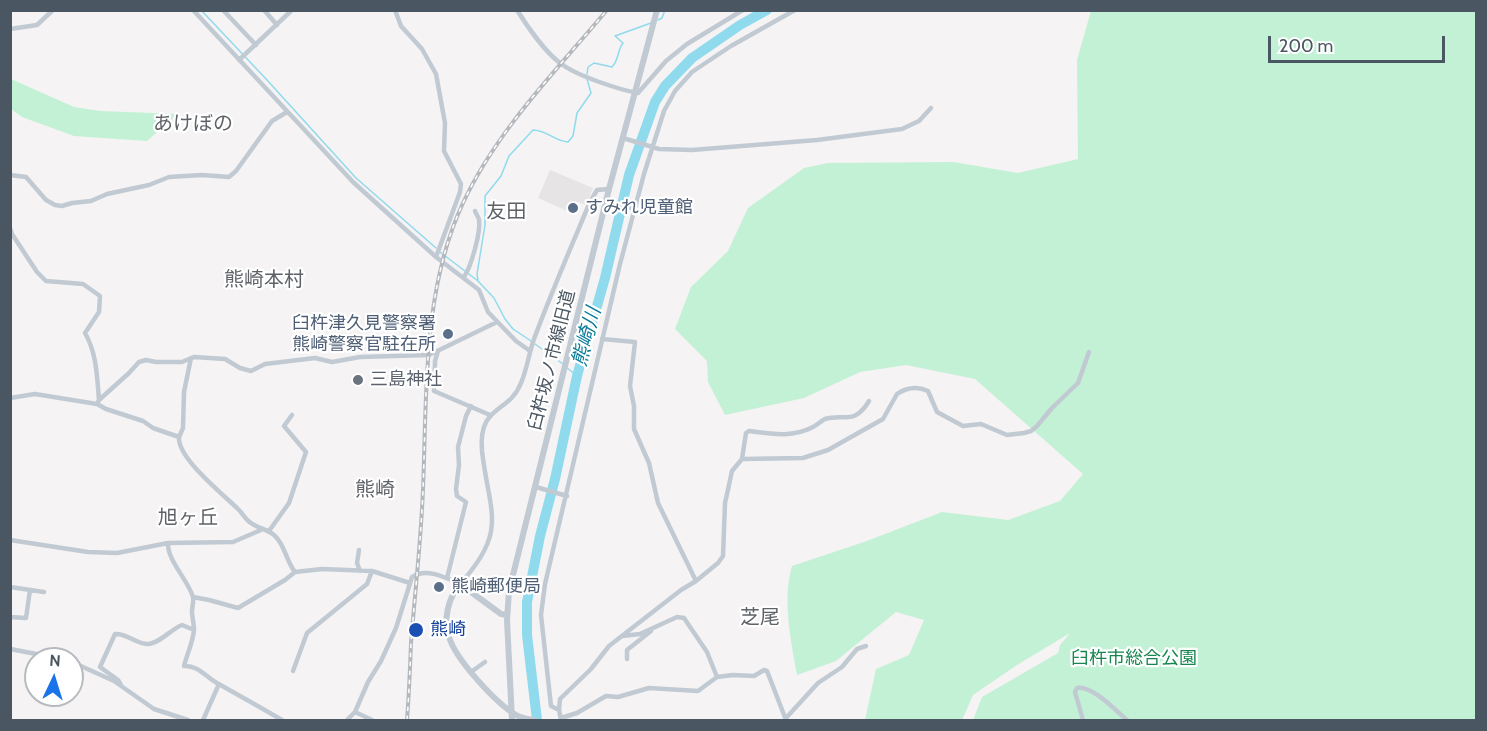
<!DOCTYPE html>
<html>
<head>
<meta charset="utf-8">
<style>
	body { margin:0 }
	#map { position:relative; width:1487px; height:731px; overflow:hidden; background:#f5f3f3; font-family:Cabin,sans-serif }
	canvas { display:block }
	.frame { position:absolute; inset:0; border:12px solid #4a5661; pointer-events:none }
	.north { position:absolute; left:24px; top:647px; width:60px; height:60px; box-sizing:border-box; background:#fff; border:2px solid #b7bbc0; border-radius:50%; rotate:4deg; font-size:16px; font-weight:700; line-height:24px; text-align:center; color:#4a5661 }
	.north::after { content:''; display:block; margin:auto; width:21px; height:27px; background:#1a73e8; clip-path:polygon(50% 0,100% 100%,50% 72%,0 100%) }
	.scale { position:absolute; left:1268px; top:36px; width:177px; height:27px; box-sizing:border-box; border:3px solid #4a5661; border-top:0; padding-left:8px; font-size:18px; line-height:21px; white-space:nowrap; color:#4a5661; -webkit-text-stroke:4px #fff; paint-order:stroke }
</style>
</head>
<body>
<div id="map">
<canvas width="1487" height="731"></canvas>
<div class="frame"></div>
<div class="north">N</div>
<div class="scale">200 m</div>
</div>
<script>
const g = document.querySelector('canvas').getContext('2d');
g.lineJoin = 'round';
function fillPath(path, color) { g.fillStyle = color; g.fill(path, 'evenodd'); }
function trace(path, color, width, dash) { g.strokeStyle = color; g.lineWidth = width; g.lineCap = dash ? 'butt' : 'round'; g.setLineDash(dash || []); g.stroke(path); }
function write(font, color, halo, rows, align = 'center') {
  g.font = font + ' Cabin,"Noto Sans JP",sans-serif'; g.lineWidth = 4.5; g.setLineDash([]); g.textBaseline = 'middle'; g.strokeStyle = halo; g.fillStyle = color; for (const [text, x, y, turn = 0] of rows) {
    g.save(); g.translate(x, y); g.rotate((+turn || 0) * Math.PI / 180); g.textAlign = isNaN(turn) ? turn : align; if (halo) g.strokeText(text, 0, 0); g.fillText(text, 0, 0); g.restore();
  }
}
fillPath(new Path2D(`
	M550,170L593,188L586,205L578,202L574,214L538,198Z`), '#e6e4e5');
fillPath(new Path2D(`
	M1091,11H1476V720H973L982,697L1058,653L1060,645L1070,633L1017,665L973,695L962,720H865L876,669L909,655L924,620L896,612L836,661L797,675C791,640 782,601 792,566L867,541L942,512L1008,520L1060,501L1083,474L975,379L906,365L860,372L804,398L725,415L708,382L707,361L675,329L691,287L728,251L748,208L804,168L828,163L953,162L1018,173L1078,159L1077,60Z
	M11,79L74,107L100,111L178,114L147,141L74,136L22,117L11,109Z`), '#c3f1d5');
trace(new Path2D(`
	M201,10L267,80L356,178L436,248
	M658,20L662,18L665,10
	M587,74L588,67L594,63L612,67C619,60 617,51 623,43L615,36L651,23
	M440,252L478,281L494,298L505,319L513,329L531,341
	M478,280L477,274L485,225V196L501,176L509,156L533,130C547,130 554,141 568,142L573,136L577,113L591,93L587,79
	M535,344L563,364
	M566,367L577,376`), '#90daee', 1.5);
trace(new Path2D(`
	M537,720L527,635V602L540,536L555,479L577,376L605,278L629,175L655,102L665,86L692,58L740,25L767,10`), '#90daee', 10);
trace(new Path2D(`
	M193,10L353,182L436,257L479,290L488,312L516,341L530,351
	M223,10L256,45
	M264,10L277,25
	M395,10L401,26L422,49L436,74L445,123L444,151L461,184L460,192L436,257
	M517,10C527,26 547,55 563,65C578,76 620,90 638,93L666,61L687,44L743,10
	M10,29L37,25L53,10
	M239,60L292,10
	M623,138L659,149L692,150L817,140L902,129L919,121L931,108
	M10,175L26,177L46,200L55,205L62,206L72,203L91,201L107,194L149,185L169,177L202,175L229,177L236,171L272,121L287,112
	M606,201L635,209
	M10,228L12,234L37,272L46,281L83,284L100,296L99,312L85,333C97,354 97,377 99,400
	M464,277C471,267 481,232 479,220C479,218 475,212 475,211
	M602,339L635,342L630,386L634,406V429L649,463L658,503L696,581
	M438,351L435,361L434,391L490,415
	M10,398L35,394L97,404
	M179,437L183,428L184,392L191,358
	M742,459L803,458L828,450L883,419L897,394C906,388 917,386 928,391L937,412L963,426L981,424L1007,435L1024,433L1031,431L1037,426L1052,408L1078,383L1089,352
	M536,487L567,496
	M269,531L289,503L306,452L284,426L292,415
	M10,540L88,552L117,553L168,543L233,542L261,530
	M168,543C167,560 188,580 193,597C194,601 192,607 192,611C192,617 194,624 194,630C193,642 187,654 184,666C198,665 206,677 217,683C238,695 260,707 282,720
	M359,550L357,563L360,571
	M295,572C286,561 285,545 275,536C268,529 259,529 251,523C246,520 243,514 239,510C224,495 177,458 179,437L153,428L143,421L106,409L97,404L99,400L129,373L139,362L146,360L156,362H182L194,357L225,359L240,368L251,371L265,364L315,358L332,362L360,357L429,355L497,322
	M447,578L466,502L457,496L456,489L459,465L458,447L466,416L471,406
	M10,587L44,592
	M193,597L209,600L238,608L285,580L295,572L322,569L372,571L410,583
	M10,617L26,618L30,590
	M622,636L640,634L677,617L684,618L707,652L717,677
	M10,649L63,659
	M627,659V650L651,631
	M72,662L114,681L154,709L188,720
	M293,671L307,633L367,584L372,571
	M471,672L485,662
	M121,685L118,680L100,667L115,634C127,633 136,644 148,644C159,644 171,629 182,625L194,630
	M559,710L551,706L541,615L545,584L620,264L644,174L664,111L675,91L692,72L731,46L795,10
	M355,712L372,720
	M561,718L577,713L606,696L618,697L649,688L698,691L717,677L733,675L754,676L764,670L767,671L786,720
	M786,718L818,683L842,667L857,649L866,646
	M203,720L219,684
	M347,720L355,712L368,682L381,661L396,628L412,577C426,567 447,578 460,584C509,530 489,513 482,451C478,404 509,414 521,383C527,369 529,353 534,339C551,293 571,247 590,202L597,190L609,189
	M561,720L559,710L560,699L591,669L609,646L681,590L696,581L718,563L723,556L725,503L729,485L732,471L742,459L746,433L749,431C772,434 792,438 813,427C817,425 821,421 825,419C844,413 854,426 869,401
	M1083,720L1075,692L1077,688C1092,685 1115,710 1127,720`), '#c1cad2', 4.5);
trace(new Path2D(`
	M507,615L501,614L460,584C448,598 443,620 449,637C456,660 496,703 516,715C521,718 528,719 534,720
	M512,720L507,620L509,591L609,189L657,10`), '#c1cad2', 6);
const rail = new Path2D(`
	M407,720C409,695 410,669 411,643C415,592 421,541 423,489C427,394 422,291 463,203C497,130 556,71 607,10`);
trace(rail, '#b5b8bd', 4);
trace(rail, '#fff', 1.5, [4.5]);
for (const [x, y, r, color] of [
	[573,208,6,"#5c6f8a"],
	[448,334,6,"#5c6f8a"],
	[358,380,6,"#6b7280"],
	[439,587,6,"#5c6f8a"],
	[416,630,8,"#1a4fb4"]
]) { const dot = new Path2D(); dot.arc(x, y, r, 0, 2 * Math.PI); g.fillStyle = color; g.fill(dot); trace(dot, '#fff', 2); }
write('18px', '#4e5e75', '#fff', [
	["すみれ児童館",585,208],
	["臼杵津久見警察署",436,324,"right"],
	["熊崎警察官駐在所",436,345,"right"],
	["熊崎郵便局",451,587]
], 'left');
write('18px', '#4a5661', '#fff', [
	["臼杵坂ノ市線旧道",552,360,-76]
]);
write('18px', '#5b616d', '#fff', [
	["三島神社",370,380]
], 'left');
write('18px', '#164399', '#fff', [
	["熊崎",430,630]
], 'left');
write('18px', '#17864f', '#fff', [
	["臼杵市総合公園",1134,659]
]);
write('20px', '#5f6368', '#fff', [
	["あけぼの",193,124],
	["友田",506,212],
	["熊崎本村",264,280],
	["熊崎",375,490],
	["旭ヶ丘",188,518],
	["芝尾",760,618]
]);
write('italic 20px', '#0c7c9b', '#fff', [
	["熊崎川",587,337,-75]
]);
</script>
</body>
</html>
